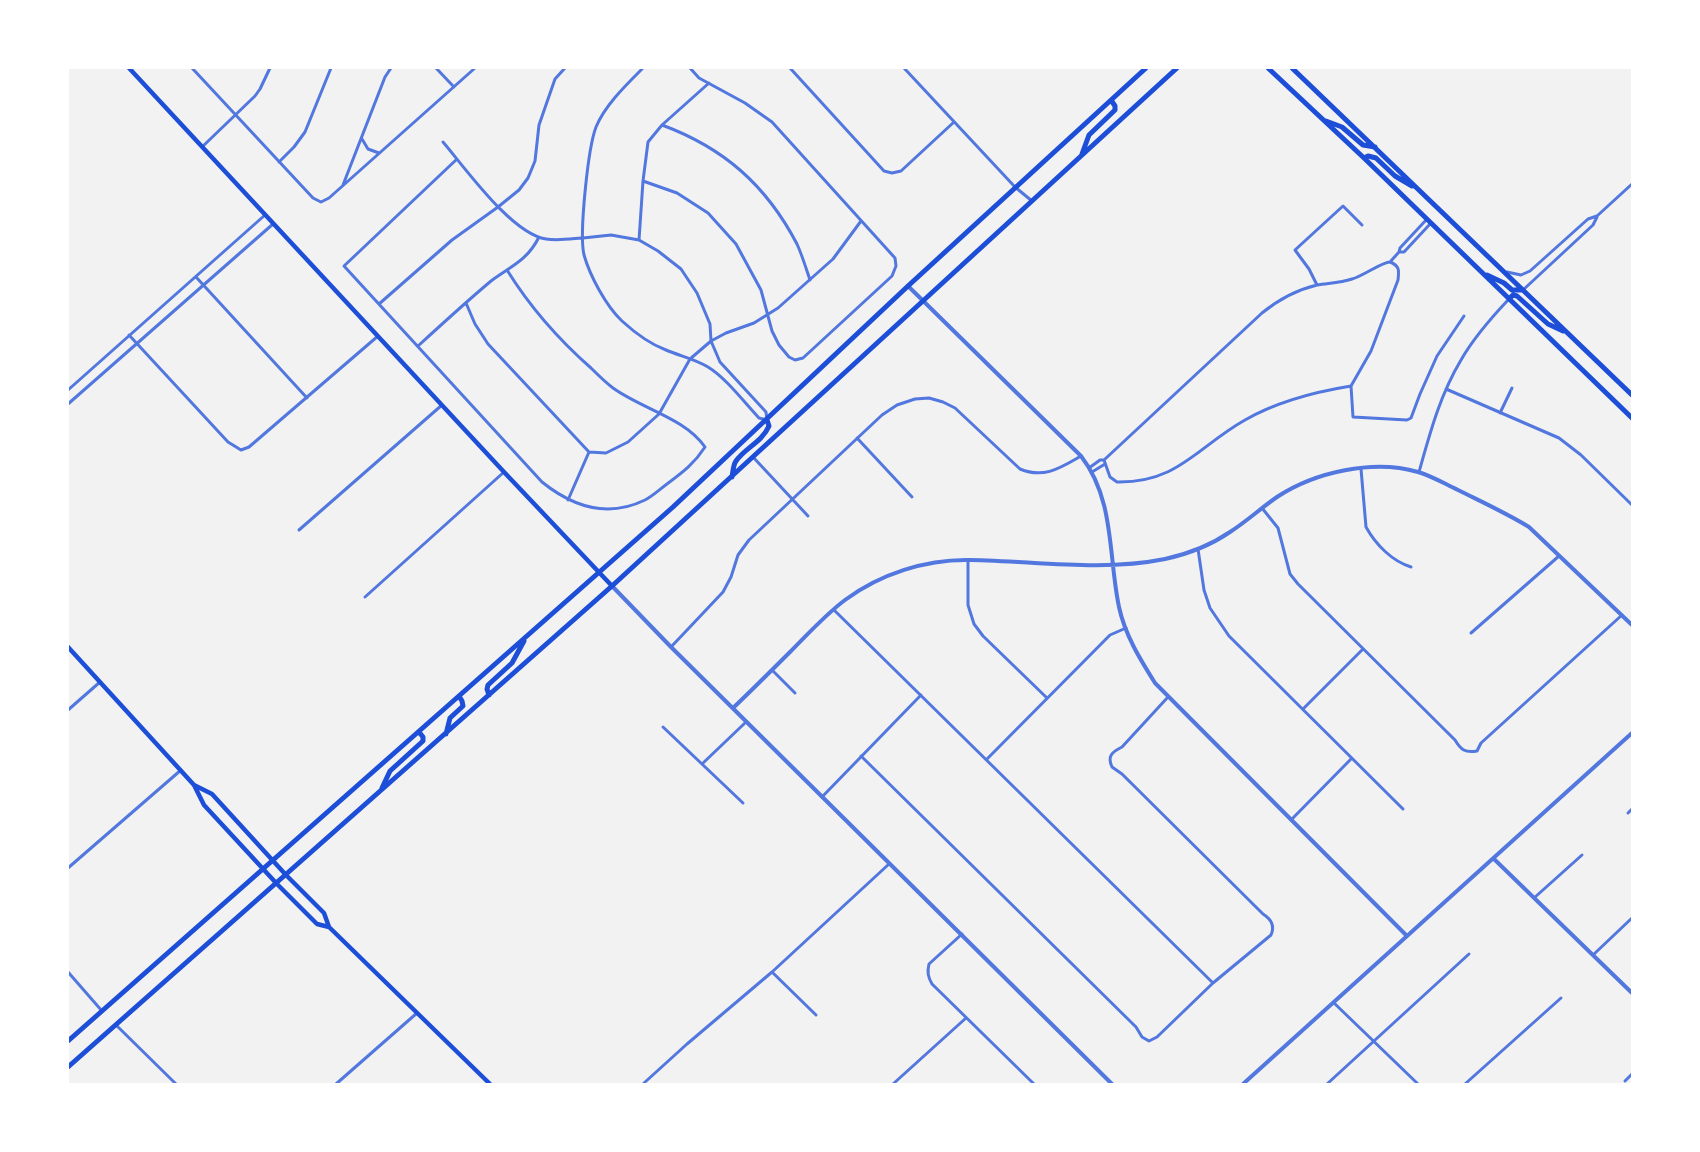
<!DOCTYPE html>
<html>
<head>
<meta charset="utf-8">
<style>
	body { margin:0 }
	#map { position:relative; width:1700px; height:1152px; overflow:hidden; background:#f2f2f2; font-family:"PT Sans",sans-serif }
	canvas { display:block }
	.frame { position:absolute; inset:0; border:69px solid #fff; pointer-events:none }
</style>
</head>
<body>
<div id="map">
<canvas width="1700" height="1152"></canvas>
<div class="frame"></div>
</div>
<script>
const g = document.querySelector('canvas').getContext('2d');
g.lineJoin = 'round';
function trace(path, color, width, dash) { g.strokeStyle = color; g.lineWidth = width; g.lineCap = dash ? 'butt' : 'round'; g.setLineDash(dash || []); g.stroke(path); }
trace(new Path2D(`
	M192,68L313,198L321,202L329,198L475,68
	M436,68L454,87
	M790,68L884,171L892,173L901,171L954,122
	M904,68L1015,187L1032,201
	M662,125C724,148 766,185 797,244C802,255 806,268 810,280
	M362,139L368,149L379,153
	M443,142C466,169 512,234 546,239C557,241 570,239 581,238H583L611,235L639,240L658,251L681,269L697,293L710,324L711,341L720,362L766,412L767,420L759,418C744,402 726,378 708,367C695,359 680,356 666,350C650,344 634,332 622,321C606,306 590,276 584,255C579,234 588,148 596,127C605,105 627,84 643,68
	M202,147L255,96L260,89L270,68
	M457,159L344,266L542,482C573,507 608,518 645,500C653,496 660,489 667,484C683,472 694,464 705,447C685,418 642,409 613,388C605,382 598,375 591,368C558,339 530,307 507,270
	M279,162L294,147L305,132L331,68
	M643,181L677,193L708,213L736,244L761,290L772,331L779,345L789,357L795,360L803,358L892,276L896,266L895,258L772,122L745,103L699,78L690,68
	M343,185L385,77L391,68
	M639,240L643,181L648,142L662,125L709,83
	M1399,252H1404L1431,223
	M1390,262C1400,266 1399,271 1398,280L1371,351L1351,386L1353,417L1407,420L1411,418L1420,394L1437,356L1464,316
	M1507,272L1521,275L1530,271L1588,219L1597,216L1632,184
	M196,277L307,398
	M1317,285L1309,269L1295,250L1343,206L1362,225
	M1523,290L1593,225L1597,217
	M466,303L475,324L488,344L589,452L606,453L628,442L659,414L690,359L711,341L726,333L754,323L778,308L833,259L861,221
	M379,304L452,240L498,207L519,190L528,178L535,161L539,125L555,79L565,68
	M129,335L228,442L241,450L249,447L378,336
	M418,346C442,324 466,302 491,281C511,266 527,261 539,237
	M1446,389L1559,438L1581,455L1632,505
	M68,390L265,215
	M68,404L273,224
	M1500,413L1512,388
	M857,438L912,497
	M753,457L808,516
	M1104,460L1110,477L1117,482C1178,483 1197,447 1245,420C1278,401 1314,392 1351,386
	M1089,468L1100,460H1104L1262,313C1278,300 1296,290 1317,285C1329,283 1340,283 1352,279C1363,276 1382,262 1390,262L1399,252L1400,248L1427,219
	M1361,469L1366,527C1376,545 1392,561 1411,567
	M1092,472L1105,464
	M1419,472C1430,433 1440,395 1461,360C1474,337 1491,318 1509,299
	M568,500L589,452
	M1262,508L1278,528L1290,574L1298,584L1455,740C1461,750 1465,753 1477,751L1481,743L1622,615
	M299,530L442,405
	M1198,549L1204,590L1210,608L1229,636L1403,809
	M968,560V605L974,624L983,636L1047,698
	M365,597L504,472
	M834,610L1213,983
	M1471,633L1559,556
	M671,647L723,592L731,577L738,555L749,540L882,415L897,405L915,399L929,398L943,402L955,408L1020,469C1044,479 1060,468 1081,456
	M772,670L795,693
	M1303,709L1363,649
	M68,710L100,682
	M663,727L743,803
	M861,756L1136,1027L1142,1037L1149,1041L1157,1037L1213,983L1271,935C1275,926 1271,919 1263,914L1122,774L1112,767C1107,756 1112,752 1122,747L1168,697
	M987,759L1110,635L1126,628
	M702,764L746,722
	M822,797L921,695
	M1628,813L1632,809
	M1291,820L1352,758
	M68,868L181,770
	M1534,898L1582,855
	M962,934L929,964C927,972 928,977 932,984L1034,1084
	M1593,955L1632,918
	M68,972L102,1011
	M772,972L816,1015
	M1334,1003L1418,1084
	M116,1025L176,1084
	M1625,1081L1632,1074
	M644,1083L687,1044L772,972L889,864
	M336,1084L417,1013
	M893,1084L966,1018
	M1327,1084L1469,954
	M1465,1084L1561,998`), '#5277de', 3);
trace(new Path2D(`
	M908,286L1081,456C1115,500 1108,555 1119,607C1125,635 1140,659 1155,683L1407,936
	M612,586L671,647L1112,1084
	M733,708C752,690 771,671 790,652C808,634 825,615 845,600C880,574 926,559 970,560C1035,561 1101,572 1165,559C1188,554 1211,545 1230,532C1247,521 1261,508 1277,497C1315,472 1373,459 1418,472C1432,476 1445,484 1458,490C1482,502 1506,513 1529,527L1632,625
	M1494,859L1632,993
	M1243,1084L1632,733`), '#5277de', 4);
trace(new Path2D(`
	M129,68L504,472L612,586
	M68,647L194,785L204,805L277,884L317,924L329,927
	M194,785L212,794L286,875L324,913L329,927L490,1084`), '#1d4ed8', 4.5);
trace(new Path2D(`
	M1268,68L1364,158L1632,418
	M1292,68L1632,395
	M1326,121L1342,127L1363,145L1375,147
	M1082,154L1089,135L1115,110V106L1111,100
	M1364,158L1368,156L1376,158L1395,176L1412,186
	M1487,275L1504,283L1512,290H1523
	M1509,299L1513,295L1517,296L1548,324L1563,331
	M732,477C733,472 733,465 736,461C745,448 762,442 769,426L767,420
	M489,695L487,689L488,685L512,663L524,641
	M446,734L450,718L463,706L462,701L459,696
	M382,788L390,771L423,741V737L419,732
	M68,1041L673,507L908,286L1146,68
	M68,1067L612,586L1177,68`), '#1d4ed8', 5);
</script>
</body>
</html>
